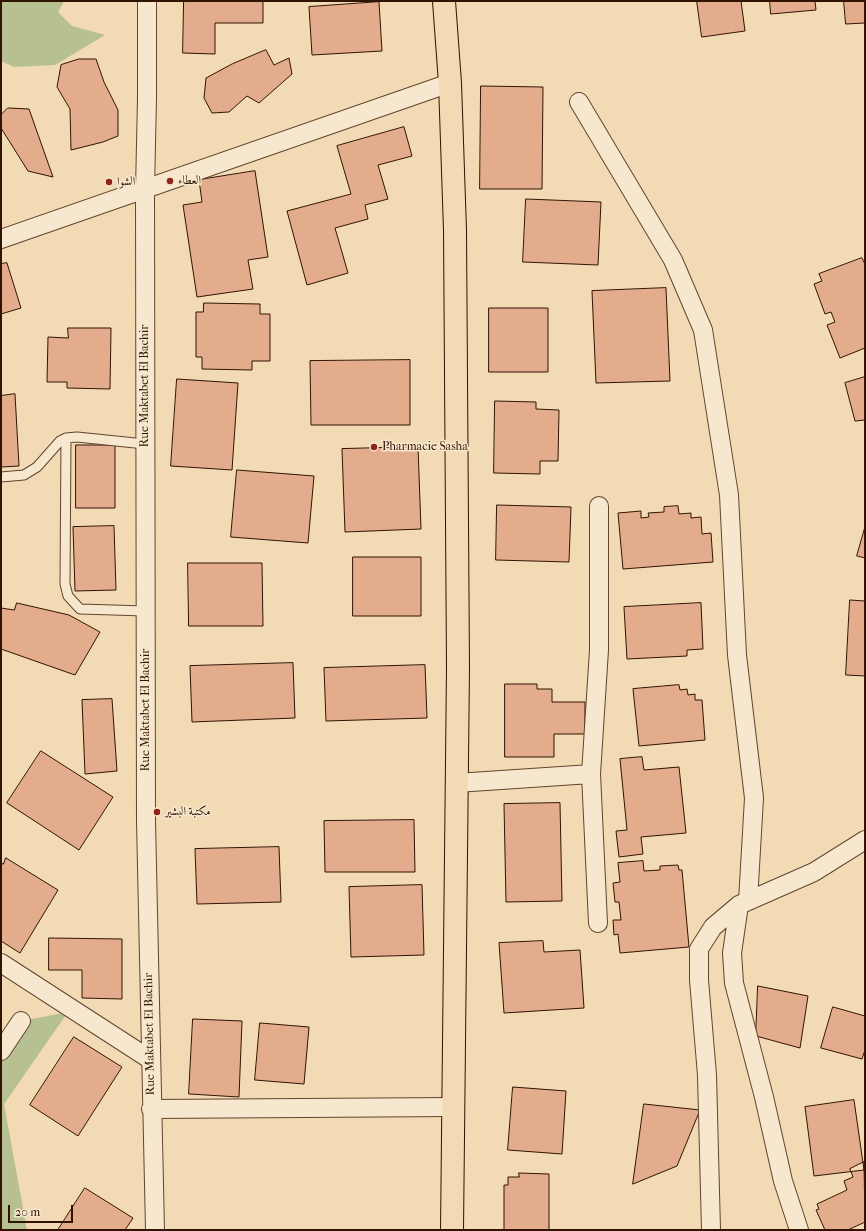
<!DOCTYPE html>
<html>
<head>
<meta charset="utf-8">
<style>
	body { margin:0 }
	#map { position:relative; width:866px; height:1231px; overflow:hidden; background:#f2dab4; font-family:"IM FELL French Canon",serif }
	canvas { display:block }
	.frame { position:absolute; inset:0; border:2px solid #311302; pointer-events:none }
	.scale { position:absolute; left:8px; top:1205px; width:65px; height:18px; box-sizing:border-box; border:2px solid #311302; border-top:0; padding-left:5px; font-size:12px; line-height:14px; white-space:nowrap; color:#311302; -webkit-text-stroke:3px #f7e7ce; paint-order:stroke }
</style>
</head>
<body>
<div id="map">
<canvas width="866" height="1231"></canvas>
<div class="frame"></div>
<div class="scale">20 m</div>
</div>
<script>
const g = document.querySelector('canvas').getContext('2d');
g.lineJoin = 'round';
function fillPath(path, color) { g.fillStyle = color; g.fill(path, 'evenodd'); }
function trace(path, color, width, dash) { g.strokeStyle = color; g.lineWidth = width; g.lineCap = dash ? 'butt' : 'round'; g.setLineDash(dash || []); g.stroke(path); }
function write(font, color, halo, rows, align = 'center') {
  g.font = font + ' "IM FELL French Canon",Amiri,serif'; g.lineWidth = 3; g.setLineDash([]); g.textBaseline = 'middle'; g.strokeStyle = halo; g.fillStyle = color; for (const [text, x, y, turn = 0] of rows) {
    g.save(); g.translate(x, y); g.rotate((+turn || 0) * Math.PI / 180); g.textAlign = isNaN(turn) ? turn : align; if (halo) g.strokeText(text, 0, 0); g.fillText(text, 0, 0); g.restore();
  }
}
fillPath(new Path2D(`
	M1,1H64L58,12L72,26L105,35L55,65L14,67L1,61Z
	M68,1012L4,1104L27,1230H1V1032L21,1021Z`), '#b7c090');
const building = new Path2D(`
	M184,1H263V23H215V54L183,53Z
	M697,1H741L745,31L702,37Z
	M770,1H815L816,10L771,14Z
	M844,1H865V23L846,24Z
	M379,2L382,51L312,55L309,7Z
	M266,50L274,65L289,58L292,74L259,103L247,96L229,112L212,113L204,98L206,78L232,64Z
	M79,59H96L104,82L118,110V136L103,142L71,150L70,109L57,87L61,65Z
	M481,86L543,87L542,189H480Z
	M8,108L29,109L53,177L28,171L1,128V115Z
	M404,127L412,156L378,165L388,199L365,205L368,219L335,228L348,273L307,285L287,211L351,194L337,146Z
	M255,171L268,257L248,260L253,289L197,297L183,205L202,202L199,180Z
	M526,199L601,202L598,265L523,262Z
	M862,258L865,264V348L840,358L827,325L835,322L831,312L825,314L814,284L822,281L819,274Z
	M7,263L21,308L1,314V264Z
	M666,288L670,381L596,383L592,291Z
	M204,303L260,304V314H270V361H252V370L202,369V357H196V312H203Z
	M489,308H548V372H489Z
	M68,328H111L110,389L67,388V382H47L48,337L68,338Z
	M410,360V425H311L310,361Z
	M865,377V420L855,421L845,383Z
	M177,379L238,383L232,470L171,466Z
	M15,394L19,466L1,467V396Z
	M495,401L536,402V409L559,410L558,461H540V474L494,473Z
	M76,445H115V508H76Z
	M418,447L421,529L345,532L342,449Z
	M237,470L314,476L308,543L231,537Z
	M497,505L571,507L569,562L496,560Z
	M678,506L679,514L691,513V518L701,517L702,534L711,533L713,562L623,569L618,513L641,511V518L649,517L648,513L664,512V507Z
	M114,526L116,590L75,591L73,527Z
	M865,527V558L857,556Z
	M353,557H421V616H353Z
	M188,563H262L263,626H189Z
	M850,600L865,601V676L846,675Z
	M17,603L69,615L100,632L75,675L1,649V608L14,610Z
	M701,603L703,649L687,650V656L627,659L624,607Z
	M293,663L295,718L192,722L190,666Z
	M425,665L427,718L326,721L324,668Z
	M505,684H537V689H552V702H585V734H554V757H505Z
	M679,685L680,690L687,689L688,695L695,694V700H702L705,740L639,746L633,689Z
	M112,699L117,771L85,774L82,700Z
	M41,751L113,797L79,850L7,803Z
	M642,757L644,770L679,767L686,833L641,837L643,854L619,857L616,831L627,830L620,759Z
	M560,803L562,901L506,902L504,804Z
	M414,820L415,872H325L324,821Z
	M279,847L281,902L197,904L195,849Z
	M6,858L58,890L20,953L1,941V863L3,864Z
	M643,861L644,871L660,870V866L678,865L679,870H682L689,947L620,953L618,934L614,935L613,920H621L619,902H615L613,883L620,882L618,863Z
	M422,885L424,955L351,957L349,887Z
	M49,938L122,939V999L82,998V970H49Z
	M543,941L544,952L580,950L584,1008L504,1013L499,943Z
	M758,986L808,996L800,1048L756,1036Z
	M833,1007L865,1016V1050L862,1059L821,1048Z
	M193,1019L242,1021L239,1097L189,1094Z
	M260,1023L309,1027L304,1084L255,1080Z
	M74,1037L122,1067L78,1136L30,1105Z
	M513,1087L566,1091L562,1154L508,1150Z
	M854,1100L864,1170L814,1176L805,1107Z
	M644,1104L700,1110L677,1166L633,1184Z
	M864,1162L865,1222L848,1230H825L816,1210L819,1209L817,1204L847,1190L844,1181L853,1177L850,1169Z
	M519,1173L549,1174V1230H504V1185H508V1177H519Z
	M85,1188L133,1218L125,1230H58Z`);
fillPath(building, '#e3ac8c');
trace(building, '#311302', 1);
const lane = new Path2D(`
	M66,438L65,584L68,596L80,609L145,611
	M1,477L24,475L37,467L60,441L66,438L77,437L145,444`);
const street = new Path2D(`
	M147,1V98L145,190L146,821L155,1230
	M579,102L673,260L703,330L729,495L737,655L754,798L748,901
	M1,239L450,83
	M591,774L599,650V506
	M456,783L591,774L598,923
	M739,905L732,953L734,983L764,1097L783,1181L799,1230
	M1,963L151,1060
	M1,1051L21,1021
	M151,1109L453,1107
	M711,1230L707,1075L699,980V949L713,927L739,905L814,872L865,840`);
const primary = new Path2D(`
	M444,1L450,83L455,230L458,667L452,1230`);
trace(lane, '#61452e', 11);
trace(street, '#61452e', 20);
trace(primary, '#311302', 24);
trace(lane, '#f7e7ce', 9);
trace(street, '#f7e7ce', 18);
trace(primary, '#f2dab4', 22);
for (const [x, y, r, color] of [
	[170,181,4,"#8f2418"],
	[109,182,4,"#8f2418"],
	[374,447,4,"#8f2418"],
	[157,812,4,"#8f2418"]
]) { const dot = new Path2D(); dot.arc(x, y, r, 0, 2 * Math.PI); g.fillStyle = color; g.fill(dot); trace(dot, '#f7e7ce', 1.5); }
write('12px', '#311302', '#f7e7ce', [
	["العطاء",178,181],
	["الشوا",117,182],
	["Pharmacie Sasha",382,447],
	["مكتبة البشير",165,812]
], 'left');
write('12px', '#311302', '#f7e7ce', [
	["Rue Maktabet El Bachir",145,386,-90],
	["Rue Maktabet El Bachir",146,710,-90],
	["Rue Maktabet El Bachir",150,1034,-91]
]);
</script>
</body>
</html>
